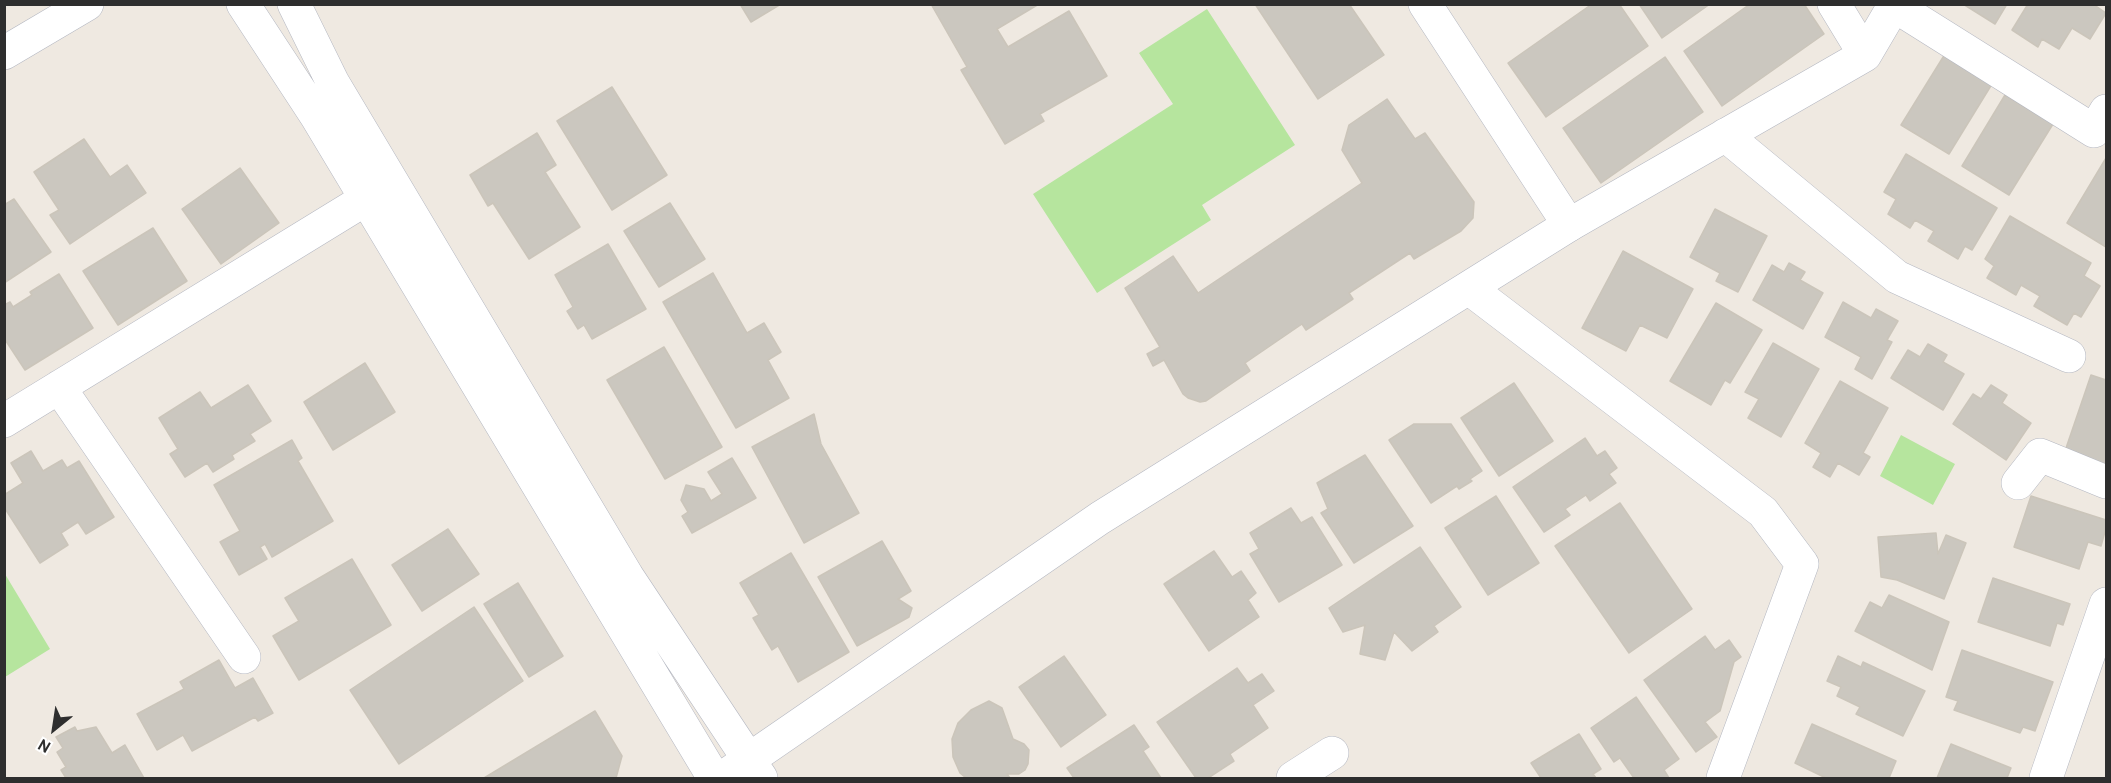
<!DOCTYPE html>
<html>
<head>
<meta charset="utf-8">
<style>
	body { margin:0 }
	#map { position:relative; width:2111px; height:783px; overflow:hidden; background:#efe9e1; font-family:Overpass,sans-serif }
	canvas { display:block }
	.frame { position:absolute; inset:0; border:6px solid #2e2e2e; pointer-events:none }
	.north { position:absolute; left:24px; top:699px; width:60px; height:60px; -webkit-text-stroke:4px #fff; paint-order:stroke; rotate:210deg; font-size:16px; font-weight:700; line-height:24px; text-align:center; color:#2e2e2e }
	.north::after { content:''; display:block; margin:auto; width:21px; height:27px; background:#2e2e2e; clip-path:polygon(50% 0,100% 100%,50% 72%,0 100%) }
</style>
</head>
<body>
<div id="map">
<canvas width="2111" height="783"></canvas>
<div class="frame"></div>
<div class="north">N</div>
</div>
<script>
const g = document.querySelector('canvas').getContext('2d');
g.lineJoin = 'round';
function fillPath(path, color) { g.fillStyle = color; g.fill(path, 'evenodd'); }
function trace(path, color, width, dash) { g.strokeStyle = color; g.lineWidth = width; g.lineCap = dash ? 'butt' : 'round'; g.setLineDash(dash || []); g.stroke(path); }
fillPath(new Path2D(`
	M1207,9L1295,145L1202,205L1211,220L1097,293L1033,194L1173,104L1139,53Z
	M1901,435L1955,464L1933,505L1880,476Z
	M5,574L50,649L5,677H4Z`), '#b6e59e');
const building = new Path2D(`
	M740,4H781L751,22Z
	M931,4H1039L997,29L1008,47L1069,11L1107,76L1040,114L1044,121L1005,144L961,70L967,67Z
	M1255,4H1349L1384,55L1318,99Z
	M1592,4H1619L1648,46L1546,117L1508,63Z
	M1639,4H1710L1662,38Z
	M1750,4H1804L1824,34L1722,106L1684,51Z
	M1963,4H2007L1995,24Z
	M2028,4H2093L2106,13L2090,39L2072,28L2059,49L2042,39L2038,47L2012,30Z
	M1945,54L1992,84L1949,154L1901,125Z
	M1665,57L1703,112L1601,183L1563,128Z
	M612,87L667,175L612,210L557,121Z
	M2005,95L2053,124L2009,195L1962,166Z
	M1387,99L1415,139L1425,133L1474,202L1473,218L1461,231L1414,259L1410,253L1349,293L1353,299L1306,330L1302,324L1245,363L1250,371L1206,401L1200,402L1188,398L1183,394L1164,360L1153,366L1147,354L1160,347L1125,288L1173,256L1198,293L1362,183L1342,150L1349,125Z
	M537,133L556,165L545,172L580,227L529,259L493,203L488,206L470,175Z
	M84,139L110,177L127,165L146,193L70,244L50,215L59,210L34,172Z
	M1906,154L1997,208L1972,250L1965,246L1958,259L1928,241L1934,231L1915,220L1910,228L1888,214L1896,199L1884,192Z
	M2106,158V247L2067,223Z
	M240,168L279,223L221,264L182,209Z
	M14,199L51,252L4,283V205Z
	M670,203L705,259L659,287L624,231Z
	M1715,209L1767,236L1738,292L1716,281L1720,273L1690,257Z
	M2010,216L2091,263L2084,276L2100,286L2081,317L2074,313L2067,325L2034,306L2040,296L2021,285L2016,295L1987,278L1994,266L1985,259Z
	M153,228L187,281L118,325L83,271Z
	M608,244L646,309L592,339L584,325L578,329L567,311L573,307L555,275Z
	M1623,251L1693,289L1667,338L1640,325L1626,351L1582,328Z
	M1789,263L1805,272L1800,280L1823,293L1803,329L1753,300L1772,265L1784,272Z
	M713,273L747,333L764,323L781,352L768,360L789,398L736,428L663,302Z
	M59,274L93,328L25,370L4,338V305L10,302L13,307L32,295L30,292Z
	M1843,302L1871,318L1876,309L1898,321L1887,340L1892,342L1872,379L1855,369L1861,357L1825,337Z
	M1716,303L1762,330L1730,383L1725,380L1711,405L1670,381Z
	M1773,343L1819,369L1781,437L1748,418L1759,399L1745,392Z
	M1928,344L1947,355L1943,362L1964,374L1943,410L1891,378L1908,350L1920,357Z
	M664,347L722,447L665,479L607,380Z
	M365,363L395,412L333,450L304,402Z
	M2091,375L2106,380V466L2065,451Z
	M1840,381L1888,408L1863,453L1870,457L1859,475L1838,463L1830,477L1813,467L1821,453L1805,443Z
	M1514,383L1553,441L1499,476L1461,418Z
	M248,385L271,421L250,434L255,441L232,455L234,459L213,472L207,463L185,477L170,454L178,449L159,418L200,392L211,408Z
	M1991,385L2007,395L2002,403L2031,423L2006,460L1953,424L1973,394L1981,399Z
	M814,414L821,444L859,513L804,543L752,447Z
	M1414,424H1451L1482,471L1470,479L1472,481L1459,489L1457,486L1431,503L1389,440Z
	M1585,438L1597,456L1605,451L1617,468L1609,474L1616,483L1590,501L1586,495L1565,509L1570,515L1544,532L1513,487Z
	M292,440L302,458L298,461L333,521L272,557L265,544L260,547L267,559L239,575L220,542L240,531L214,485Z
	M31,451L43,471L62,460L67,468L79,461L114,517L86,534L78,522L61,533L68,545L40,563L4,507V495L23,483L11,463Z
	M1365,455L1413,526L1354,563L1321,513L1328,509L1317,483Z
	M732,458L756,498L692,533L682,516L688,512L681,500L686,485L704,489L711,501L722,494L708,472Z
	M1496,496L1539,563L1488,595L1445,528Z
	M2031,496L2106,520V528L2101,546L2088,542L2079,569L2014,547Z
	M1620,503L1692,609L1629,653L1555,546Z
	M1291,508L1301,523L1312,517L1342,565L1279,602L1250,554L1259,549L1250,533Z
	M448,529L479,574L422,611L392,565Z
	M1936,533L1938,554L1946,535L1966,543L1944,599L1897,580L1881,577L1878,537Z
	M882,541L911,591L898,599L912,608L909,617L857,646L818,577Z
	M1420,547L1461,607L1434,626L1438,632L1412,651L1394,632L1385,660L1360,654L1365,625L1343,632L1329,608Z
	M1214,551L1232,577L1241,571L1256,593L1248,600L1259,617L1209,651L1164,584Z
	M791,553L849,652L798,682L778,646L772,650L753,618L759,615L740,583Z
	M352,559L391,625L299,680L273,636L299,621L285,598Z
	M1993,578L2070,604L2063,625L2057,623L2050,646L1978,622Z
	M518,583L563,656L529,677L484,604Z
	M1889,595L1949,622L1932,670L1855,631L1870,602L1882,608Z
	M474,607L523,681L399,764L350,690Z
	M1705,636L1715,650L1729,640L1741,657L1734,662L1720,711L1705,722L1717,737L1696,752L1644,680Z
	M1962,650L2053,682L2035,731L2023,727L2020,733L1954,710L1958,701L1946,697Z
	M1064,656L1106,715L1061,747L1019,687Z
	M1838,656L1861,667L1863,662L1925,691L1903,736L1856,714L1860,707L1837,696L1841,687L1827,681Z
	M219,660L235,688L253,678L273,713L258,721L255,717L192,751L183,735L157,750L137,714L184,689L180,682Z
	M1237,668L1248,683L1262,674L1274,691L1253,705L1268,728L1230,754L1234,761L1208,778H1196L1157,722Z
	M1636,697L1679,759L1664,770L1669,778H1634L1620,758L1614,762L1591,728Z
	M989,701L1002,708L1013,739L1024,744L1029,750L1028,764L1025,770L1019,774H1007L1010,778H966L960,773L953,757L952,739L958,723L971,710Z
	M595,711L622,756L616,778H484Z
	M1812,724L1896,761L1889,778H1826L1795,763Z
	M1134,725L1149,747L1143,751L1161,778H1074L1067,768Z
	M75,727L77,731L96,727L112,753L125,745L144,778H66L61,770L66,767L57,752L63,748L56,737Z
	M1579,734L1601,769L1593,774L1596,778H1541L1531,763Z
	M1951,744L2011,768L2007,778H1937Z`);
fillPath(building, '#cbc7bf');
trace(building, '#cbc5ba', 1.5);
const street = new Path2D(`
	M1834,4L1865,55
	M1895,6L2094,131L2106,111
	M1725,135L1897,277L2069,356
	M1569,225L1865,55L1895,4
	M1470,289L1763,512L1802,564L1723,778
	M59,387L244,657
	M4,421L366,199
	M2018,483L2040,455L2106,482
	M1293,778L1332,753
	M2046,778L2106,604`);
const secondary = new Path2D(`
	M243,4L317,117L714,778
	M294,4L333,83L627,576L761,778
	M4,53L87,4
	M722,778L1100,518L1569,225L1425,4`);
trace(street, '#b4b7c1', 34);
trace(secondary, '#b4b7c1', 34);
trace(street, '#fff', 33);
trace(secondary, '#fff', 33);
</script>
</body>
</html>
